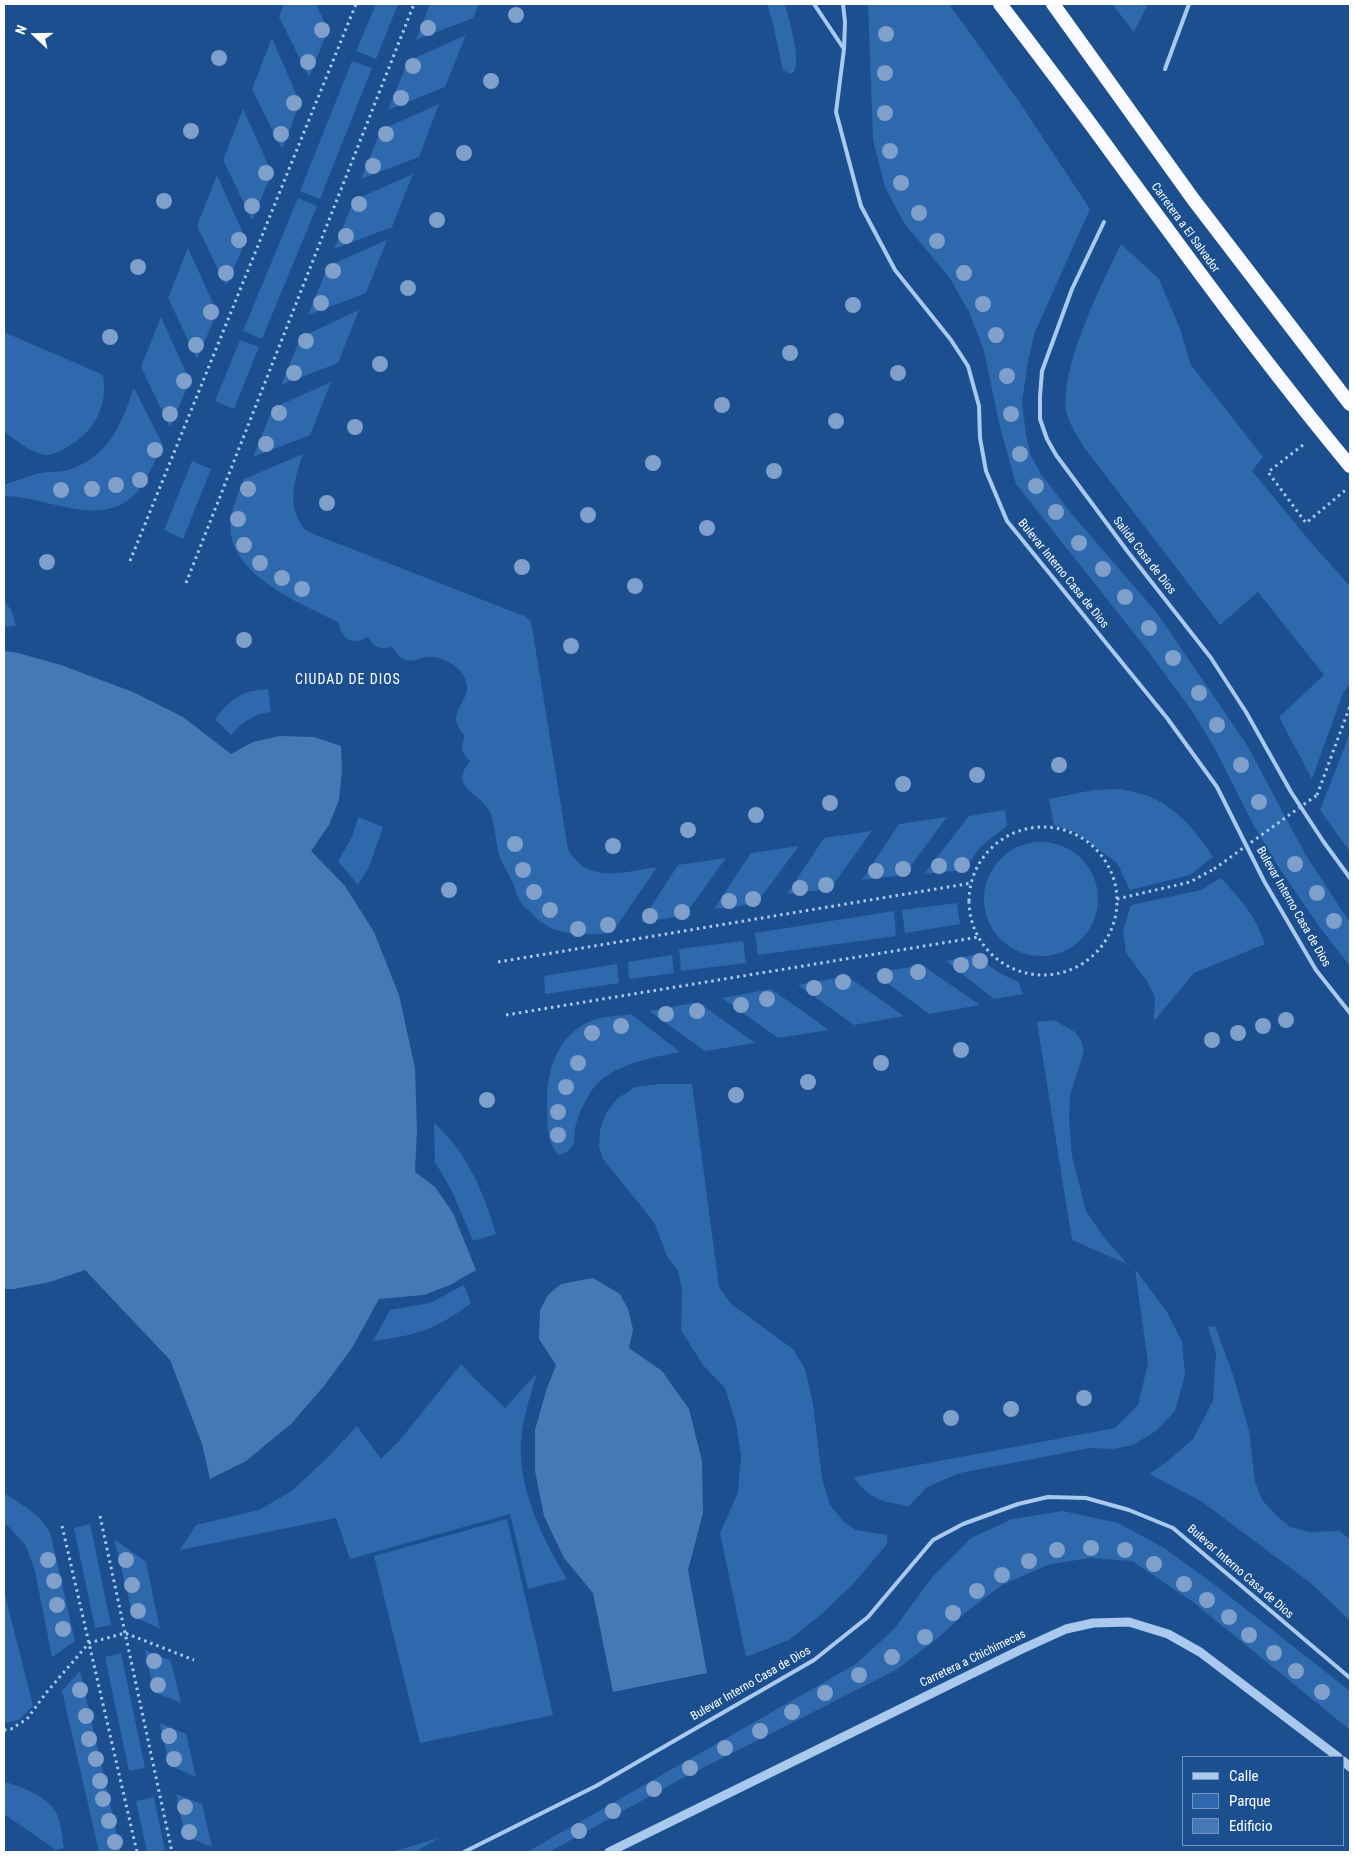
<!DOCTYPE html>
<html>
<head>
<meta charset="utf-8">
<style>
	body { margin:0 }
	#map { position:relative; width:1354px; height:1856px; overflow:hidden; background:#1b4f8f; font-family:"Roboto Condensed",sans-serif }
	canvas { display:block }
	.frame { position:absolute; inset:0; border:5px solid #fff; pointer-events:none }
	.legend { position:absolute; left:1182px; top:1756px; width:162px; height:90px; box-sizing:border-box; background:#1b4f8f; border:1px solid #7695bc; margin:0; padding:6px 9px; list-style:none; font-size:15px; color:#fff }
	.legend li { display:flex; align-items:center; gap:10px; height:25px }
	.legend b { width:25px; border:1px solid #7695bc }
	.north { position:absolute; left:10px; top:10px; width:50px; height:50px; -webkit-text-stroke:4px #1b4f8f; paint-order:stroke; rotate:291deg; font-size:14px; font-weight:700; line-height:20px; text-align:center; color:#fff }
	.north::after { content:''; display:block; margin:auto; width:18px; height:22px; background:#fff; clip-path:polygon(50% 0,100% 100%,50% 72%,0 100%) }
</style>
</head>
<body>
<div id="map">
<canvas width="1354" height="1856"></canvas>
<div class="frame"></div>
<ul class="legend">
<li><b style="height:6px;background:#a9c9ee"></b>Calle</li>
<li><b style="height:14px;background:#2e69ad"></b>Parque</li>
<li><b style="height:14px;background:#4478b7"></b>Edificio</li>
</ul>
<div class="north">N</div>
</div>
<script>
const g = document.querySelector('canvas').getContext('2d');
g.lineJoin = 'round';
function fillPath(path, color) { g.fillStyle = color; g.fill(path, 'evenodd'); }
function trace(path, color, width, dash) { g.strokeStyle = color; g.lineWidth = width; g.lineCap = dash ? 'butt' : 'round'; g.setLineDash(dash || []); g.stroke(path); }
function write(font, color, halo, rows, align = 'center') {
  g.font = font + ' "Roboto Condensed",sans-serif'; g.lineWidth = 4; g.setLineDash([]); g.textBaseline = 'middle'; g.strokeStyle = halo; g.fillStyle = color; for (const [text, x, y, turn = 0] of rows) {
    g.save(); g.translate(x, y); g.rotate((+turn || 0) * Math.PI / 180); g.textAlign = isNaN(turn) ? turn : align; if (halo) g.strokeText(text, 0, 0); g.fillText(text, 0, 0); g.restore();
  }
}
fillPath(new Path2D(`
	M284,4H316L328,30L309,77L279,17Z
	M376,4H398L376,59L356,51Z
	M430,4H479L473,18L416,40Z
	M767,4H785C789,21 801,56 794,72L790,74L783,70L773,24Z
	M868,4H949L1018,100L1090,209L1035,332L1028,361L1022,402L1026,435L1031,456L1041,474L1071,513L1157,613L1247,745L1304,852L1350,923V966L1321,929L1279,868L1254,826L1214,747L1192,711L1148,651L1016,484L1000,427L984,351L969,312L949,277L904,223L885,187L873,140Z
	M1112,4H1148L1134,32Z
	M466,35L445,87L388,110L408,61Z
	M272,38L300,103L282,149L252,89Z
	M352,61L372,68L320,199L300,191Z
	M439,104L419,157L361,179L381,130Z
	M243,109L272,173L252,220L223,160Z
	M413,174L392,227L334,249L354,200Z
	M217,175L246,240L226,286L197,226Z
	M298,198L317,206L262,339L243,331Z
	M387,240L366,293L308,315L328,266Z
	M1121,244L1159,279L1180,329L1191,365L1263,457L1252,471L1313,545L1350,586V684L1343,693L1312,779L1279,717L1324,675L1258,592L1220,625L1083,446C1078,437 1070,425 1067,415C1057,373 1102,283 1121,244Z
	M188,248L217,312L197,359L168,298Z
	M359,310L338,363L281,385L301,337Z
	M161,317L190,381L170,427L141,367Z
	M4,332L103,375C108,405 95,431 69,446C63,449 54,455 47,455C34,455 13,439 4,431Z
	M240,340L259,347L234,409L215,401Z
	M331,382L310,435L253,457L273,408Z
	M134,388L163,445C155,460 148,479 137,492C103,531 46,496 4,496V485C16,481 28,476 40,473C50,471 61,473 71,469C110,455 121,424 134,388Z
	M303,454C295,477 286,505 303,527C305,531 312,533 316,535L524,616L531,621L568,849C588,885 623,872 657,867L612,933C582,935 556,938 533,915C530,911 525,908 522,904C517,897 515,887 511,879C507,871 502,864 499,855C495,840 496,824 489,810C480,793 448,788 470,761C461,753 460,747 465,736C461,731 456,725 456,719C456,703 477,694 461,672C454,663 439,655 427,657C419,658 410,664 402,658C398,656 395,651 392,647C380,650 374,647 368,637C351,646 342,639 338,622C303,605 238,578 231,535C228,516 237,496 244,479Z
	M192,461L211,469L183,539L164,530Z
	M4,599L12,612L16,626L4,627Z
	M268,689L271,712C253,714 243,722 231,735L215,719C232,698 241,691 268,689Z
	M1350,733V852L1320,810Z
	M1121,789C1130,791 1139,793 1148,796C1176,807 1197,832 1213,857L1190,875L1130,890L1117,863L1075,832L1054,825L1049,799L1093,790Z
	M1005,810L1007,826L981,846L964,870L924,874L969,816Z
	M358,817L383,827L369,867L358,885L338,861L352,837Z
	M947,817L904,875L862,880L899,824Z
	M872,831L830,889L787,894L824,838Z
	M984 899a57 57 0 1 1 114 0a57 57 0 1 1-114 0Z
	M799,846L756,904L714,909L751,853Z
	M726,858L684,916L641,922L678,865Z
	M1221,878C1240,898 1256,917 1265,944L1194,973L1154,1021L1155,998L1147,981L1126,953L1123,931L1131,905L1201,890Z
	M957,903L960,924L905,933L902,910Z
	M894,911L896,936L758,955L755,933Z
	M743,941L746,963L681,971L679,949Z
	M978,954C989,968 1001,975 1018,981L1023,994L994,999L946,961Z
	M672,955L674,973L629,979L628,962Z
	M617,964L619,983L545,994L544,976Z
	M922,965L980,1005L929,1014L874,973Z
	M847,976L904,1016L854,1025L798,985Z
	M771,989L829,1030L778,1038L722,998Z
	M698,1002L755,1043L705,1051L649,1011Z
	M631,1014L680,1052C651,1058 611,1064 592,1090C585,1100 577,1117 575,1129C574,1134 575,1140 573,1145C569,1151 565,1154 558,1155C545,1137 548,1126 547,1104C546,1067 560,1028 600,1018C610,1016 621,1016 631,1014Z
	M1054,1020L1075,1032L1081,1040L1084,1051L1070,1095L1069,1119L1072,1156L1086,1211L1103,1236L1127,1264L1072,1240L1037,1022Z
	M659,1084H692L719,1287L731,1304L793,1349L805,1369L813,1404L822,1478L830,1505L844,1522L856,1530L887,1535V1544L854,1583L823,1613L789,1640L746,1657L720,1533L738,1493L741,1455L736,1423L725,1388L703,1365L681,1330L682,1290L678,1271L667,1256L654,1222L603,1159L599,1146L600,1129L606,1113L617,1099L635,1087Z
	M434,1123C467,1152 484,1193 496,1234L473,1241L452,1191L435,1162Z
	M1135,1269L1167,1312L1182,1342L1185,1375L1175,1411L1156,1431L1133,1445L1113,1449L1090,1448L960,1473L927,1487L909,1506C885,1502 868,1500 854,1477L1115,1428L1138,1405L1148,1363Z
	M464,1285L471,1303C437,1329 415,1336 373,1341L390,1310L430,1303Z
	M1215,1326L1234,1378L1249,1431L1255,1482L1262,1500L1277,1516L1290,1527L1309,1532L1339,1531L1350,1539V1621L1312,1584L1201,1501L1149,1474L1168,1461L1193,1439L1213,1401L1216,1353L1208,1327Z
	M461,1364L476,1380L505,1408L537,1373C532,1391 526,1408 523,1426C513,1479 540,1535 567,1579L528,1589L510,1514L350,1559L336,1518L180,1550L196,1525L259,1510L292,1491L329,1456L357,1426L381,1459L400,1440Z
	M4,1493C22,1505 43,1515 51,1536L75,1641L52,1657L35,1571L26,1546L9,1527L4,1523Z
	M1063,1511L1118,1523L1164,1548L1215,1585L1350,1691V1730L1193,1602L1132,1561L1091,1558L1050,1564L1002,1585L965,1613L938,1638L896,1670L679,1780L549,1852H527L856,1664L894,1629L933,1576L971,1538L1012,1519Z
	M507,1519L553,1715L420,1743L374,1556Z
	M90,1524L111,1625L95,1628L74,1528Z
	M114,1539L146,1562L160,1629L133,1616Z
	M4,1591L33,1706L19,1720L4,1723Z
	M145,1650L171,1661L181,1703L154,1692Z
	M121,1653L145,1768L129,1771L105,1657Z
	M80,1671L121,1852H99L62,1691Z
	M160,1723L186,1734L196,1777L169,1765Z
	M4,1782C21,1786 52,1798 58,1817C62,1827 62,1838 64,1848L56,1850L4,1814Z
	M176,1794L202,1804L212,1847L185,1836Z
	M154,1797L165,1852H147L136,1801Z
	M439,1838L415,1852H392Z`), '#2e69ad');
fillPath(new Path2D(`
	M4,651L18,653L61,665L133,692L183,717L231,754L253,742L280,736L314,737L341,746L342,770L339,800L329,825L311,851L345,886L374,932L399,995L415,1068L417,1131L415,1172L435,1187L453,1213L476,1270L450,1285L424,1295L379,1299L352,1348L324,1386L291,1424L246,1461L210,1479L202,1444L170,1360L85,1270L50,1282L14,1289H4Z
	M593,1278L620,1294L628,1309L633,1329L629,1348L662,1371L689,1409L702,1461L703,1513L688,1570L707,1673L613,1692L593,1593L564,1558L544,1516L535,1471V1430L546,1391L556,1365L539,1339L540,1310L548,1295L561,1284Z`), '#4478b7');
trace(new Path2D(`
	M1303,445L1268,472L1306,523L1348,488
	M130,561L356,4
	M186,583L414,4
	M1317,795L1350,706
	M969 901a74 74 0 1 1 148 0a74 74 0 1 1-148 0Z
	M1117,899L1190,882L1214,869
	M498,962L972,883
	M506,1015L979,937
	M100,1516L172,1852
	M62,1526L137,1852
	M4,1730L11,1729L27,1719L46,1693L89,1643L125,1633L194,1660`), '#a9c9ee', 3, [2.5, 4]);
trace(new Path2D(`
	M814,4L844,49
	M843,4L845,22L844,49L836,112L861,206L895,270L951,340L968,366L979,406L980,438L986,471L1007,521L1167,718L1217,787L1264,881L1316,970L1350,1013
	M1165,69L1189,4
	M1104,222L1072,289L1042,371L1040,396V419L1047,439L1056,455L1128,552L1211,658L1246,712L1291,792L1323,841L1350,878
	M464,1852L596,1786L814,1660L868,1617L933,1540L963,1524L1018,1504L1048,1497L1086,1498L1129,1510L1173,1528L1350,1678`), '#a9c9ee', 4);
trace(new Path2D(`
	M1343,1761L1350,1767
	M609,1852L1022,1649L1066,1629L1093,1623L1129,1622L1168,1634L1200,1652L1338,1757`), '#a9c9ee', 9);
trace(new Path2D(`
	M1000,4C1039,55 1078,106 1116,159C1192,263 1268,367 1350,466
	M1053,4L1193,199L1350,404`), '#f8faff', 14);
trace(new Path2D(`
	M1214,869L1317,795`), '#a9c9ee', 3, [2.5, 4]);
g.fillStyle = '#7ea0ca';
for (const [x, y] of [
	[516,15],
	[428,28],
	[322,30],
	[886,34],
	[219,58],
	[308,62],
	[413,66],
	[885,73],
	[491,81],
	[401,98],
	[294,103],
	[885,113],
	[191,131],
	[281,134],
	[386,134],
	[890,151],
	[464,153],
	[373,166],
	[266,173],
	[901,183],
	[164,201],
	[359,204],
	[252,206],
	[919,213],
	[437,220],
	[346,236],
	[239,240],
	[937,241],
	[138,267],
	[333,271],
	[226,273],
	[964,273],
	[408,288],
	[321,303],
	[983,304],
	[853,305],
	[211,312],
	[996,335],
	[110,337],
	[306,341],
	[196,345],
	[790,353],
	[380,364],
	[294,373],
	[898,373],
	[1007,376],
	[184,381],
	[722,405],
	[279,413],
	[170,414],
	[1011,414],
	[836,421],
	[355,427],
	[266,444],
	[155,450],
	[1020,454],
	[653,463],
	[774,471],
	[140,480],
	[116,485],
	[1036,486],
	[92,489],
	[248,489],
	[61,490],
	[327,503],
	[1056,512],
	[588,515],
	[238,519],
	[707,528],
	[1079,543],
	[244,545],
	[47,562],
	[260,563],
	[522,567],
	[1103,569],
	[282,578],
	[635,586],
	[302,589],
	[1125,597],
	[1149,628],
	[244,640],
	[571,646],
	[1173,658],
	[1199,693],
	[1217,725],
	[1059,765],
	[1241,765],
	[977,775],
	[903,784],
	[1259,802],
	[830,803],
	[756,815],
	[688,830],
	[515,844],
	[613,846],
	[1295,864],
	[962,865],
	[939,866],
	[903,869],
	[523,870],
	[876,871],
	[826,885],
	[800,888],
	[449,890],
	[534,892],
	[1317,893],
	[753,899],
	[729,901],
	[550,910],
	[682,912],
	[650,916],
	[1334,921],
	[608,925],
	[578,929],
	[980,961],
	[961,965],
	[918,972],
	[885,976],
	[843,982],
	[814,988],
	[767,999],
	[741,1005],
	[697,1011],
	[666,1014],
	[1286,1020],
	[621,1026],
	[1263,1026],
	[592,1033],
	[1238,1033],
	[1212,1040],
	[961,1050],
	[578,1063],
	[881,1063],
	[808,1082],
	[566,1087],
	[736,1095],
	[487,1100],
	[558,1112],
	[558,1135],
	[1084,1398],
	[1011,1409],
	[951,1418],
	[1091,1548],
	[1057,1550],
	[1125,1550],
	[48,1560],
	[126,1560],
	[1029,1561],
	[1154,1564],
	[1002,1575],
	[54,1581],
	[1184,1584],
	[132,1585],
	[977,1591],
	[1207,1600],
	[57,1605],
	[138,1611],
	[953,1613],
	[1229,1617],
	[63,1629],
	[1249,1635],
	[925,1637],
	[1274,1653],
	[892,1657],
	[154,1661],
	[1296,1671],
	[859,1675],
	[158,1685],
	[80,1690],
	[1322,1692],
	[825,1693],
	[792,1712],
	[86,1716],
	[760,1731],
	[169,1736],
	[89,1739],
	[725,1748],
	[96,1759],
	[174,1759],
	[690,1768],
	[100,1781],
	[654,1789],
	[103,1799],
	[185,1807],
	[613,1811],
	[109,1821],
	[579,1831],
	[189,1832],
	[115,1842]
]) { g.beginPath(); g.arc(x, y, 8, 0, 2 * Math.PI); g.fill(); }
write('12px', '#fff', '#1b4f8f', [
	["Carretera a El Salvador",1185,228,54],
	["Salida Casa de Dios",1144,556,52],
	["Bulevar Interno Casa de Dios",1063,574,51],
	["Bulevar Interno Casa de Dios",1293,907,60],
	["Bulevar Interno Casa de Dios",1240,1572,41],
	["Carretera a Chichimecas",973,1659,-26],
	["Bulevar Interno Casa de Dios",751,1684,-30]
]);
g.letterSpacing = '1px';
write('14px', '#fff', '#1b4f8f', [
	["CIUDAD DE DIOS",348,680]
]);
g.letterSpacing = '0px';
</script>
</body>
</html>
